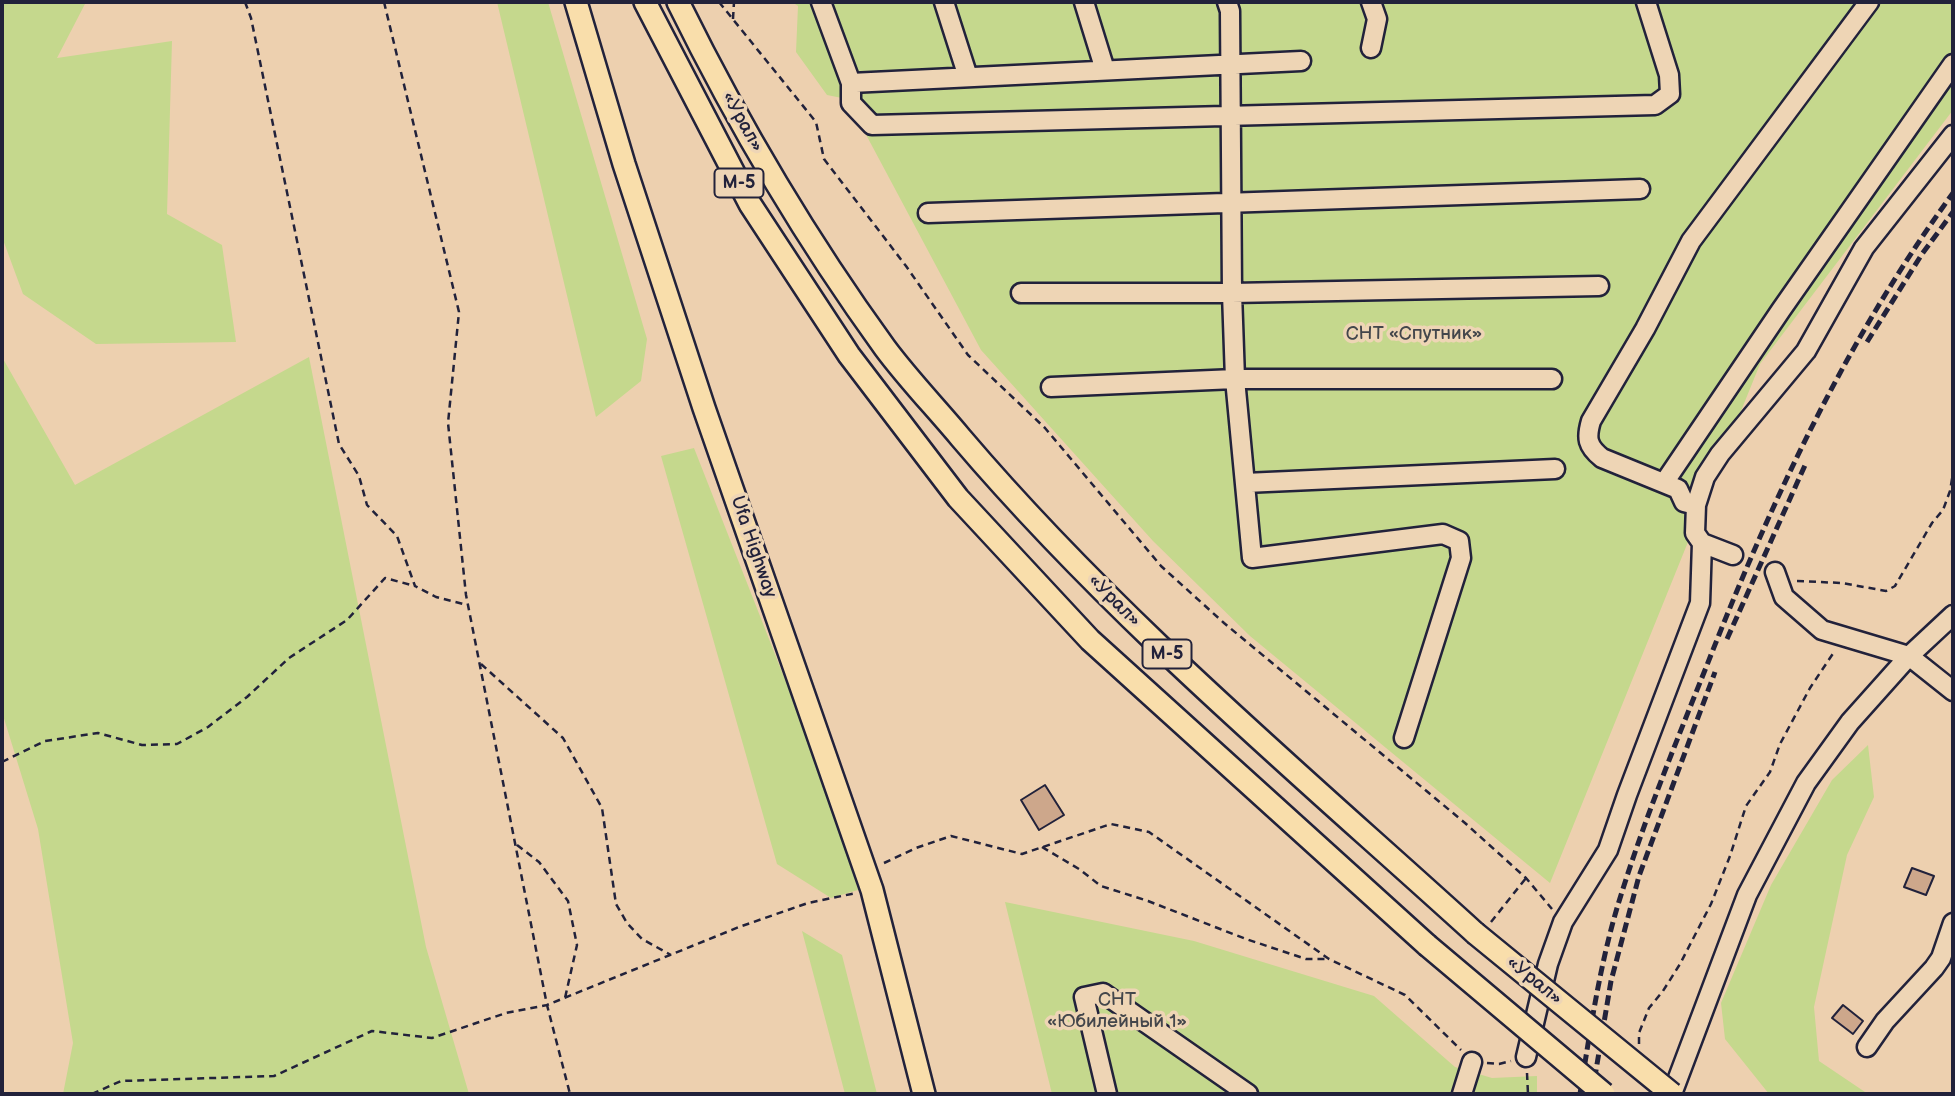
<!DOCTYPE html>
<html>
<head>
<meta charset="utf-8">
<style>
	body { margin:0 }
	#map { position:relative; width:1955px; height:1096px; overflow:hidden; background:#edd0af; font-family:"Balsamiq Sans",sans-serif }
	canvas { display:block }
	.frame { position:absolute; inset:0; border:4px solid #22223b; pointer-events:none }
</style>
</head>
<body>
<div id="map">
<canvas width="1955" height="1096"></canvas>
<div class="frame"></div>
</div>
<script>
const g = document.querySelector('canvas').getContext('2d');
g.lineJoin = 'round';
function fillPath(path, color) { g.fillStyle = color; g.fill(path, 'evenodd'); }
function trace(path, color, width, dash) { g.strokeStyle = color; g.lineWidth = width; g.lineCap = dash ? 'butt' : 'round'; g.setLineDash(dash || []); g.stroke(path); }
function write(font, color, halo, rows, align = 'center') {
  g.font = font + ' "Balsamiq Sans",sans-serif'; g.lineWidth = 7; g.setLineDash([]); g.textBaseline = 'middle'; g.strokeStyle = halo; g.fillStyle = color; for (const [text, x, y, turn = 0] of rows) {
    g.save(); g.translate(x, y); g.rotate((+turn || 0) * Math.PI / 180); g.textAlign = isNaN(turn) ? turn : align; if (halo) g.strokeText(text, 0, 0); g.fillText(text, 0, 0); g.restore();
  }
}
fillPath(new Path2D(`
	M2,2H86L57,58L172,41L167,214L222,245L236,342L96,344L23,294L2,237Z
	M497,2H548L647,339L641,381L596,417Z
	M792,2H1953V110L1760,364L1550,883L1250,636L1153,541L981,350L847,99L827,95L796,52L798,6Z
	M2,357L75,485L309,357L426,947L469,1094H63L73,1043L38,829L2,712Z
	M694,448L824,779L858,890L831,898L777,864L661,456Z
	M1868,745L1874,797L1847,855L1814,1007L1819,1061L1868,1094H1769L1725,1039L1721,1003L1771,885L1832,780Z
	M1005,902L1194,941L1374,996L1455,1067L1492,1078L1537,1076V1094H1052Z
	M802,931L842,955L877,1094H845Z`), '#c5d88d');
const building = new Path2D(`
	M1045,785L1064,815L1039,830L1021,800Z
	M1912,868L1934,876L1926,895L1904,887Z
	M1843,1005L1863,1021L1853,1034L1832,1018Z`);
fillPath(building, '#cda78b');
trace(building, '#22223b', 2);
const minor = new Path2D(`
	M821,2L851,83V103L872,125L1655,105L1670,94L1669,75L1646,2
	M944,2L968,77
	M1084,2L1105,70
	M1227,2L1230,11L1232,293L1235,379L1252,558L1443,534L1459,541L1461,558L1404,738
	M1371,48L1377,19L1371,2
	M851,83L1301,61
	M928,213L1640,189
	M1021,293H1232L1599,286
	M1051,387L1235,379H1552
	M1245,483L1555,469
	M1664,483L1781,310L1953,64
	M1696,505L1684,502L1678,489L1602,458C1587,446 1586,438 1591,421L1645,329L1691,241L1869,2
	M1702,543L1733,555
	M1775,572L1784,597L1822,630L1909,656L1953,691
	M1867,1047L1885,1021L1934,968L1941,958L1953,923
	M1526,1057L1548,964L1563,922L1608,850L1627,795L1700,603L1702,543L1695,533L1696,505L1705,477L1720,454L1806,351L1864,248L1953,135
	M1107,1094L1084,997L1103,993L1248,1094
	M1462,1094L1472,1062
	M1672,1094L1747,895L1806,783L1850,722L1909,656L1953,615`);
const major = new Path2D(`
	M576,2L624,164L704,408L872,890L924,1094
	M645,2L750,204L849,355L958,498L1090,640L1427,945
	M678,2C737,122 806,239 885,348C908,379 936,408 961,438C1115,619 1299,773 1475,933`);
trace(minor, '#22223b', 23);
trace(major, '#22223b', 26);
trace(new Path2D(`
	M245,2L251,18L339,444L359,476L367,505L397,536L415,586L436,597L467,605
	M384,2L459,312L448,423L466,595L547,1005L570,1094
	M719,2L816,122L824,159L906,266L968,355L1045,428L1161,566L1224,623L1465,823L1526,878L1552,909
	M733,19L734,2
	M1797,581L1842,583L1886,591L1895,586L1932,523L1943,510L1950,491L1953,473
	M481,664L563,738L602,808L616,904L627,923L642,939L671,955
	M2,762L45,741L98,733L142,745L177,744L208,727L247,697L289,658L347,620L385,578L415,586
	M517,845L539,862L568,901L577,945L565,998
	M1042,847L1079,869L1101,886L1148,901L1246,939L1306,959H1329
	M884,863L916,848L951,836L1022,854L1111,824L1149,832L1329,959L1405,995L1461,1050
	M1491,922L1526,878
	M1639,1044V1033L1649,1008L1663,991L1680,964L1711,904L1730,856L1746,806L1770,772L1780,744L1810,688L1834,652
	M1487,1063L1499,1064L1511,1061
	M1527,1073L1528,1094
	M92,1094L121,1081L274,1076L372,1031L432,1038L506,1013L547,1005L739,927L808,903L856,893`), '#22223b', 2.5, [7, 5]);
trace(minor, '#eed5b5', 18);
trace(major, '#f9deab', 21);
trace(new Path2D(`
	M1867,342L1922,254L1953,212
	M1727,639L1806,463
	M1580,1094C1590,1032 1599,969 1617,908C1642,825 1675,745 1707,665C1772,499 1848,337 1953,193
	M1592,1094L1611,981L1639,876L1715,672`), '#22223b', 5, [10, 5]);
const majorBridge = new Path2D(`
	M1475,933L1672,1094
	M1427,945L1604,1094`);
trace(majorBridge, '#22223b', 26, []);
trace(majorBridge, '#f9deab', 21);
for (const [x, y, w] of [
	[739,183,49],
	[1167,654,49]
]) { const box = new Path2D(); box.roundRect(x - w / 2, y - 14.5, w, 29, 5); g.fillStyle = '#eed5b5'; g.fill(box); trace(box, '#22223b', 2); }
write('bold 18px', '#22223b', null, [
	["М-5",739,183],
	["М-5",1167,654]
]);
write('19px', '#22223b', '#eed5b5', [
	["«Урал»",742,122,61],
	["Ufa Highway",753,547,71],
	["«Урал»",1114,601,45],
	["«Урал»",1534,981,39]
]);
write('19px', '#43464b', '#eed5b5', [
	["СНТ «Спутник»",1414,334],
	["СНТ",1117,1000],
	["«Юбилейный 1»",1117,1022]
]);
</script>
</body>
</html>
